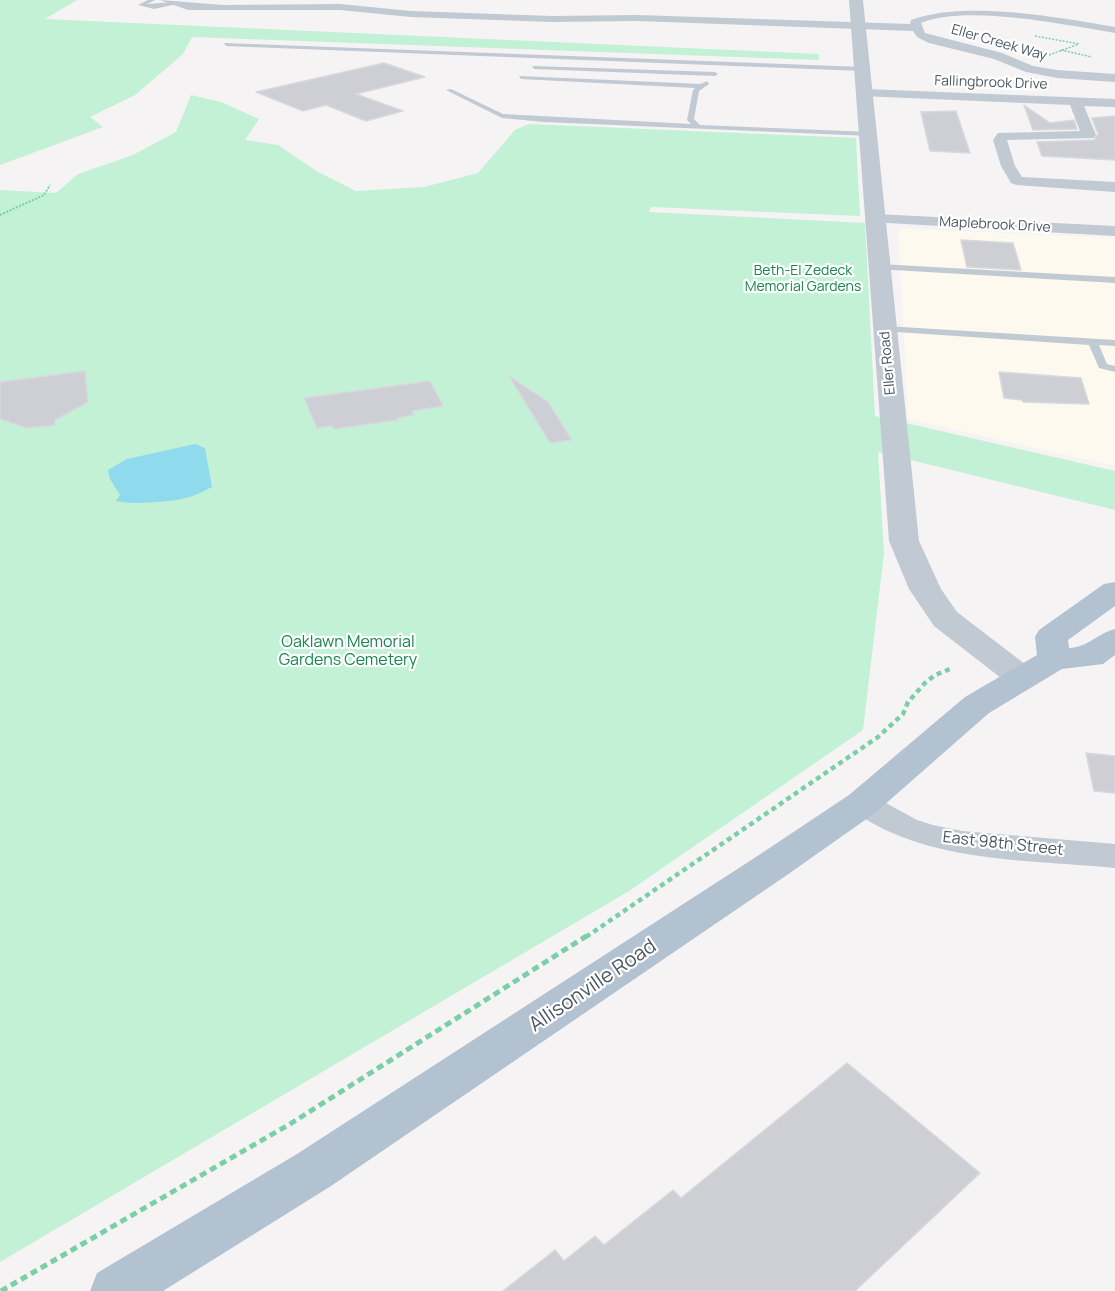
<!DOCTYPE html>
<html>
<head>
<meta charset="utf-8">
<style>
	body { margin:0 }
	canvas { display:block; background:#f5f3f3 }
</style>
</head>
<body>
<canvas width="1115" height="1291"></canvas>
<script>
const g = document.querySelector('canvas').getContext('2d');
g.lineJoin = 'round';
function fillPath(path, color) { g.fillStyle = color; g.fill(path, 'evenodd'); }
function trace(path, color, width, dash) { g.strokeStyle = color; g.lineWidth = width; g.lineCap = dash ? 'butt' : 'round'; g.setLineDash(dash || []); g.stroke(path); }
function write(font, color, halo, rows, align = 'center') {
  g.font = font + ' Manrope,sans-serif'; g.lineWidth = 4.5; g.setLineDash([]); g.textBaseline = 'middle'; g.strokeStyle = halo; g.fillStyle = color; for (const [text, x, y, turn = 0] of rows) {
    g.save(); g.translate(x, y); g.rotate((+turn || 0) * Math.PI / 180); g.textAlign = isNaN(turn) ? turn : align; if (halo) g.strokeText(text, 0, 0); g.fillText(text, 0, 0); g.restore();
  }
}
fillPath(new Path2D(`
	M898,228L1115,238V466L908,419Z`), '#fdf9ef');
fillPath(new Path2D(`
	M0,0H77L45,19L819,54V60L192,37L183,54L135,95L90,117L103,127L0,165Z
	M191,95L221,102L259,119L245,140L278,145L318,172L356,191L424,187L478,173L515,130L529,124L856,138L860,216L651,207L649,212L865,223L875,416L1115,471V510L878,452L884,553L863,730L629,891L0,1262V190L56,193L78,174L133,155L176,132Z`), '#c3f1d5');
fillPath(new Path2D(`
	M195,444L205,448L212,487C204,491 195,496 186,498C169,502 132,505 116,501L120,495L110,479L108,470L127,459Z`), '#90daee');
const building = new Path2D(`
	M384,63L425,77L356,94L403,111L366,121L326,105L303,111L256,92Z
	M1024,105L1050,123L1074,120L1077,129L1033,130Z
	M956,111L970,153L930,151L921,112Z
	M1115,116V160L1042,156L1037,142L1094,140L1098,134L1092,118Z
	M961,240L1013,243L1021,270L967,267Z
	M85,371L88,402L55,420V425L27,428L0,419V382Z
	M999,372L1081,378L1089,404L1023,402L1022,400L1004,398Z
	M509,376L548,402L572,440L550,443Z
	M430,381L443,406L412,411L414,415L397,418L398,420L334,429L332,426L317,428L304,398Z
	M1086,753L1115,756V793L1094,791Z
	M847,1063L980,1173L855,1291H503L555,1250L564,1261L595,1236L604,1245L673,1190L681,1198Z`);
fillPath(building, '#cdcfd5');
trace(building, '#d7d9de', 1.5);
trace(new Path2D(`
	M1035,36L1079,44
	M1061,50L1092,57
	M1049,55L1079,44`), '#7ad0a6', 1.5, [2, 1.5]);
trace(new Path2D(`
	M0,215L44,195L50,185`), '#7ad0a6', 2, [2, 1.5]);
trace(new Path2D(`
	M586,937L878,737L903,714L908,702L925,683L935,675L950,669`), '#7ad0a6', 4.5, [5, 4]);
trace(new Path2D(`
	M1,1291L290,1124L588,935`), '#7ad0a6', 5, [7, 4.5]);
fillPath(new Path2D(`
	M148,0H155L147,4L174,2L177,4L154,9L138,5Z
	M224,43L863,67L866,69L863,71L226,46Z
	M532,66L715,72L718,74L715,76L534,69Z
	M519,76L701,84L707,81L709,84L699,91L694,119L700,125L870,132L874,134L870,136L544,122L502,118L446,90L451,89L503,114L691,124L687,120L693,90L695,88L521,79Z
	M879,264L1115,277V283L876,269V265Z
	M885,326L1115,340V346L1099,345L1107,364L1115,366V372L1099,368L1089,345L882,331V327Z`), '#c1cad2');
fillPath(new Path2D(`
	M160,0L223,5L340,4L411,11L552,16L637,15L910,24L911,20C964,0 1058,17 1115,27V33C1066,25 966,4 921,23L925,33L1002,53L1033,66L1057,70L1115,74V82L1057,78L1026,72L994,59L929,43L917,37L913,31L637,21L552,22L411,17L340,10H188Z
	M866,89L1115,99V107L1084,106L1096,135L1094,138L1007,140L1015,166L1022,177L1115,182V192L1016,185L1011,183L1001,166L993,140L998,133L1080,131L1070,105L861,96L859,93Z
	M876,214L1115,226V236L870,222L868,219L870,216Z
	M862,793L873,796L917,820L933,825L962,831L1115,844V868C1035,860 943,863 872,823C862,817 852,814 847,804L851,796Z`), '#c1cad2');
fillPath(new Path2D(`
	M849,0H863L919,541L941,589L957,612L1034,671L1039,678L1034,685L1022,689L1010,685L934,626L909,589L889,541Z`), '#c1cad2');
fillPath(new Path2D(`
	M1115,582V606L1068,640L1069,648C1089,647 1096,634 1115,629V655L1103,664L1062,669L989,713L875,813L787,875L331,1186L163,1291H90L97,1273L297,1154L759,855L849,795L965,697L1037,655L1035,637L1039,630L1104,584Z`), '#b3c2d1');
write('14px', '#4a5661', '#fff', [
	["Eller Creek Way",999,43,16],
	["Fallingbrook Drive",991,83,2],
	["Maplebrook Drive",995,225,3],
	["Eller Road",888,363,-95]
]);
write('14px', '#17864f', '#fff', [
	["Beth-El Zedeck",803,271],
	["Memorial Gardens",803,287]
]);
write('16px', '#17864f', '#fff', [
	["Oaklawn Memorial",348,643],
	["Gardens Cemetery",348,661]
]);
write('16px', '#4a5661', '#fff', [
	["East 98th Street",1003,844,6]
]);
write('20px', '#4a5661', '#fff', [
	["Allisonville Road",593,986,-34]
]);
</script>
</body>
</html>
